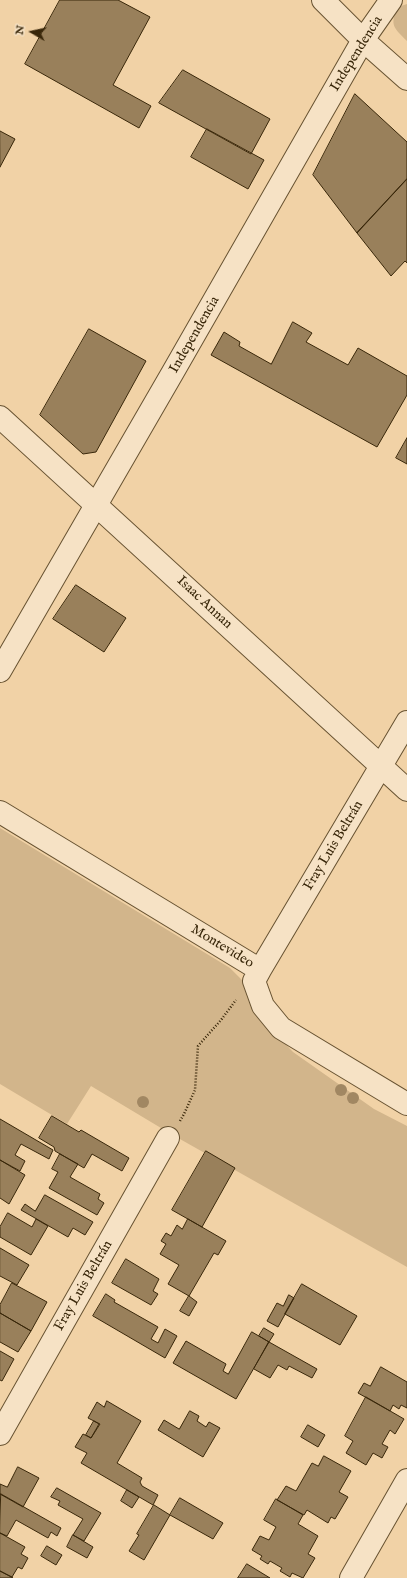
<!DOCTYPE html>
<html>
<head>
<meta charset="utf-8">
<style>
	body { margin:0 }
	#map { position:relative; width:407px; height:1578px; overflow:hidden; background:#f1d2a6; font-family:"IM FELL English",serif }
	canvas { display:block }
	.north { position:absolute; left:12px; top:12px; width:40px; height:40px; -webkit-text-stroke:3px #f6e2c5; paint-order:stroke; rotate:279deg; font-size:11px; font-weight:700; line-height:16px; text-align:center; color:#39270a }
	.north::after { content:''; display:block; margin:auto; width:14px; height:18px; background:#39270a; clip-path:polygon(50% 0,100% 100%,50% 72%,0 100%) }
</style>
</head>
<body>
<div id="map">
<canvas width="407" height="1578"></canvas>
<div class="north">N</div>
</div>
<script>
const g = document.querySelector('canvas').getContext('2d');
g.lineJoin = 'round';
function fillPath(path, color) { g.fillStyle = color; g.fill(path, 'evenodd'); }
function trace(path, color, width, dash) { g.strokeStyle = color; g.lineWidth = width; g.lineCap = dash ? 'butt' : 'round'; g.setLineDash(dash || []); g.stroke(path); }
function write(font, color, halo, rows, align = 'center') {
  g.font = font + ' "IM FELL English",serif'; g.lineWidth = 3; g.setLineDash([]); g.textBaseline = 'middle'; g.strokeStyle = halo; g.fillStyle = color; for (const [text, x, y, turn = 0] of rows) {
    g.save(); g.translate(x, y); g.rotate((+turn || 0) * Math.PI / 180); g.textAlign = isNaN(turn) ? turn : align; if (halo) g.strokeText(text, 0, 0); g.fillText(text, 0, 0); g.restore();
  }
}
fillPath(new Path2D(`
	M407,4V41C394,28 389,25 398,7Z
	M0,828L230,968L242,980L248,996L261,1018L293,1052L374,1109L407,1126V1267L171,1134L91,1086L67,1124L0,1084Z`), '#d2b58b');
const building = new Path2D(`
	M60,0H118L150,17L113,85L151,106L139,128L25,64Z
	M183,70L270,119L251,154L159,103Z
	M355,94L407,142V179L357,233L313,175Z
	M207,129L264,160L248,189L191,157Z
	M0,131L15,139L0,167Z
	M407,179V263L405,261L391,276L357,233Z
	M293,322L312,333L306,342L348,365L358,348L407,376V395L377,447L211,355L224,332L240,342L239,346L271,364Z
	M89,329L146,361L96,452L83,454L40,415Z
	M407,438V464L396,458Z
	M76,585L126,618L104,652L53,619Z
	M52,1116L79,1132L81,1130L129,1158L122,1171L92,1154L84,1168L55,1151L54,1147L39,1138Z
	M0,1119L53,1150L49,1159L21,1144L15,1155L25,1161L20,1171L0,1160Z
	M206,1151L235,1168L202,1227L172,1210Z
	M60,1154L78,1164L70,1177L100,1194L98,1199L104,1203L97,1215L49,1188L58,1172L52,1169Z
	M0,1160L25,1175L9,1204L0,1198Z
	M45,1195L93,1222L85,1235L73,1228L68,1237L21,1210L25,1204L35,1211Z
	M8,1213L32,1227L36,1219L48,1226L31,1255L0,1237V1227Z
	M188,1219L226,1241L218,1255L214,1253L189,1296L168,1284L179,1265L160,1254L166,1244L161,1241L166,1233L171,1236L177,1225L182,1229Z
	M0,1248L29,1265L17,1285L0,1276Z
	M126,1259L159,1279L153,1291L158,1294L151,1305L112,1283Z
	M12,1283L47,1302L31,1331L0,1313V1305Z
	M302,1284L357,1316L340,1345L285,1314Z
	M106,1294L115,1300L114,1302L158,1327L151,1339L158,1343L165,1329L177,1336L165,1358L93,1316Z
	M289,1295L294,1298L278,1327L267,1321L277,1303L283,1306Z
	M189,1296L197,1302L189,1316L180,1311Z
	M0,1313L31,1331L18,1352L0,1342Z
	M264,1328L274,1334L269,1342L259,1336Z
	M252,1332L269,1342L236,1399L173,1363L186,1341L226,1364L223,1371L228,1374Z
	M269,1342L317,1369L312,1378L289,1366L287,1370L278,1365L270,1378L254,1369Z
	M0,1351L14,1359L2,1381L0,1380Z
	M381,1367L407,1382V1408L401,1405L399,1409L393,1405L390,1411L358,1393L364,1383L370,1386Z
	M366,1397L404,1419L395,1434L390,1430L382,1444L388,1447L382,1458L373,1453L366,1465L346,1453L353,1441L345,1436Z
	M107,1401L141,1421L117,1463L142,1478L140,1482L142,1486L158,1495L153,1505L81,1463L87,1453L75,1447L83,1434L91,1438L100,1424L88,1418L97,1402L104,1407Z
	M190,1411L199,1416L197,1421L206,1427L209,1422L220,1428L203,1457L158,1430L164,1420L179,1429Z
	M94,1421L99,1424L91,1438L86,1435Z
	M308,1425L325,1435L318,1447L301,1437Z
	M324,1456L351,1471L339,1492L348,1497L335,1519L331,1517L328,1523L307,1510L304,1515L277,1500L286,1486L296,1491L312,1463L318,1466Z
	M18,1467L39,1478L23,1507L0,1494V1484L7,1487Z
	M57,1488L101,1513L84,1541L73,1535L83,1519L58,1505L60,1501L51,1497Z
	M127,1490L139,1497L132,1508L121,1501Z
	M1,1494L61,1528L57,1536L51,1532L48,1538L16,1520L7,1536L0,1533Z
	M180,1498L223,1523L213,1539L170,1515Z
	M276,1499L303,1515L298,1524L318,1536L308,1554L315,1558L303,1578L292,1573L290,1577L280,1571L282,1568L270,1561L268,1564L260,1559L262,1556L252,1550L260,1536L269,1540L276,1527L264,1520Z
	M154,1505L170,1515L144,1560L129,1551L139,1535L137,1534Z
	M0,1533L25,1547L21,1554L28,1558L22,1569L18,1567L12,1577L0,1571Z
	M73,1535L93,1547L87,1558L67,1547Z
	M47,1546L62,1555L56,1565L41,1556Z
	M247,1564L270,1578H238Z
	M0,1571L13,1578H0Z`);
fillPath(building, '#99805b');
trace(building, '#39270a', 1);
const minor = new Path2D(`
	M323,0L363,40L407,79
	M0,417L407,790
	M0,671L173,372L363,40L391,0
	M0,812L260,970L254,981L263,1006L281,1028L407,1104
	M260,970L407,722
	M0,1434L168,1138
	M351,1578L407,1480`);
trace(minor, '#675231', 24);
trace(new Path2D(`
	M180,1121L184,1114L195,1090L198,1046L221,1020L236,1000`), '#39270a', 2.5, [1, 2]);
trace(minor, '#f6e2c5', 22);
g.fillStyle = '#a18762';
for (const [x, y] of [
	[341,1090],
	[353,1098],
	[143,1102]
]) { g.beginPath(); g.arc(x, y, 6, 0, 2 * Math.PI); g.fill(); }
write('14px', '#39270a', '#f6e2c5', [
	["Independencia",357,54,-58],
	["Independencia",195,335,-60],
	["Isaac Annan",204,603,43],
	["Fray Luis Beltrán",334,846,-59],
	["Montevideo",222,947,31],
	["Fray Luis Beltrán",84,1286,-60]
]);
</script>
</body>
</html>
